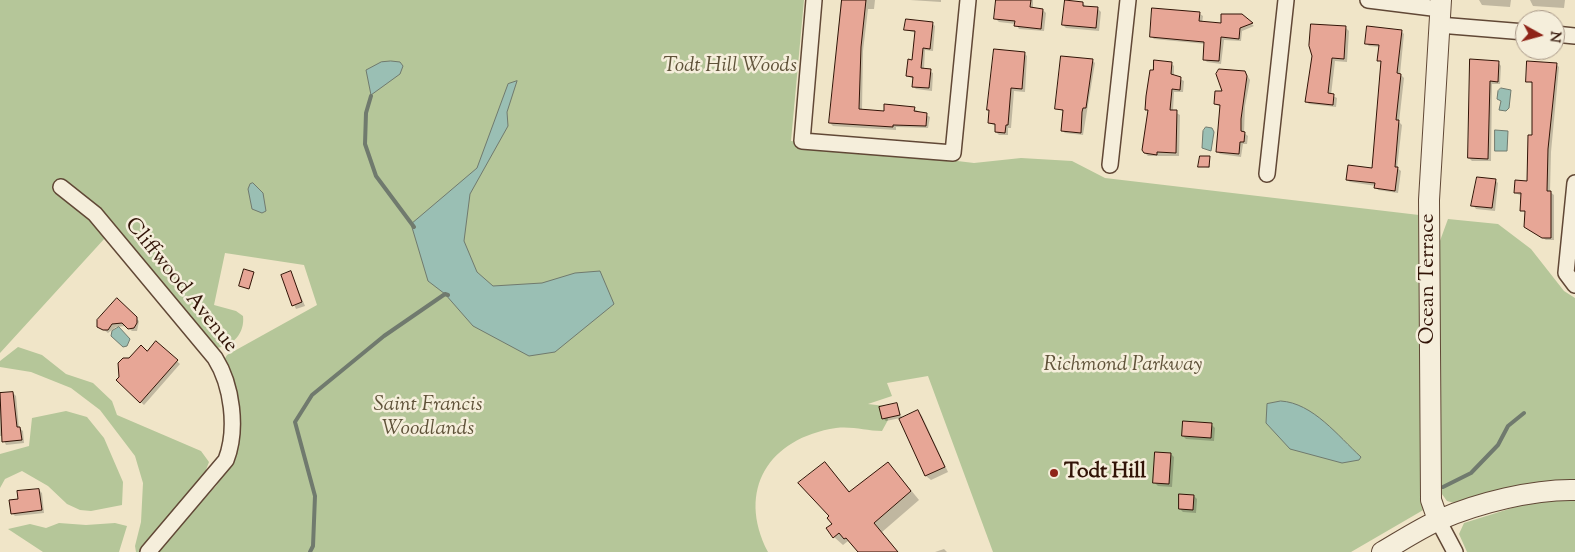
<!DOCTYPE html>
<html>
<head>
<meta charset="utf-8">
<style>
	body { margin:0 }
	#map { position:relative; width:1575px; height:552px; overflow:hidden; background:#f0e5c8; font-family:"Sorts Mill Goudy",serif }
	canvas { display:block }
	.north { position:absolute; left:1515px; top:10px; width:50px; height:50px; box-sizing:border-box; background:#f5eedb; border:1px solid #a79686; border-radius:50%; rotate:97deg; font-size:14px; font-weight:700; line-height:20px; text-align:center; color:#311306 }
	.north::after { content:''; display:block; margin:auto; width:18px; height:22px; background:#8f2418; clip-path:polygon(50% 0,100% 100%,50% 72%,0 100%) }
</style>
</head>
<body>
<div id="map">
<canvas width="1575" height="552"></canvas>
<div class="north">N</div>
</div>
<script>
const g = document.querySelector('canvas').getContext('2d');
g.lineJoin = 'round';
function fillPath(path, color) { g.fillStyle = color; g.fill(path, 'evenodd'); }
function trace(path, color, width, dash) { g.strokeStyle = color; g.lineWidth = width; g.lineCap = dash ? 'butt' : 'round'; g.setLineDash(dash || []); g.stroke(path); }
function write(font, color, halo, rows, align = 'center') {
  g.font = font + ' "Sorts Mill Goudy",serif'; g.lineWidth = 5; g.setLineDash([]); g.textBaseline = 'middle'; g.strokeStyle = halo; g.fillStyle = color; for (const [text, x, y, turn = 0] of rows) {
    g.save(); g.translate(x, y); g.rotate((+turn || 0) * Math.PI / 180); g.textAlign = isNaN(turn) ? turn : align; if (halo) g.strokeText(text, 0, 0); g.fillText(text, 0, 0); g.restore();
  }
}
fillPath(new Path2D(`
	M0,0H804L791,141L974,163L1021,158L1072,161L1105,178L1419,215L1425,509L1351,552H993L928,376L887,383L892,396L868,404L885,406L888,420L882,431C866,431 853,426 836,428C769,438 736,490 768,552H156L216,486L233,460L224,360L227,355L317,305L304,265L225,253L214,305L236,311L243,316C245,333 233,347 215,348L116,226L0,353Z
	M1448,219L1498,224L1531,249L1564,291L1575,298V481L1532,483L1458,504L1447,501L1439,490L1437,249Z
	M18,347L42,355L66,374L93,383L112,401L117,415L201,451L209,462L203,478L144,552H136L135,546L141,522L143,483L135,456L100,410L71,388L31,372L0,367V361Z
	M66,411L87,417L104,438L123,482L122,505L91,511L80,510L67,504L48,486L22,471L5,479L0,488V454L29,446L32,418Z
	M1548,501H1575V552H1467L1459,534L1464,523L1528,503Z
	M59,523L86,525L115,523L127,526L119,552H43L8,529L30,524L46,528Z`), '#b5c699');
const water = new Path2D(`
	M391,61L400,62L403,66L400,74L371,95L366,70L381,62Z
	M517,81L507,112L508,126L470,194L464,241L477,272L493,286L542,283L575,273L600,271L614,304L555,352L529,356L473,326L445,294L428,281L411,224L477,168L508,84Z
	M1501,88L1511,90L1509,108L1506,111L1499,110L1501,101L1497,99L1498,91Z
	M1206,127L1212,128L1214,132L1211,151L1202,148L1203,131Z
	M1495,130L1508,131L1507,151H1495Z
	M253,183L263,193L266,211L262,213L252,209L248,189L250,184Z
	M119,327L130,339L127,346L123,347L111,336L112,331Z
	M1281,401C1313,403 1338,436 1361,457L1359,460L1342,463L1290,449L1266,423L1267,404Z`);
fillPath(water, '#9abfb4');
trace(water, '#707a6e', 1);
fillPath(new Path2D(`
	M841,0H875L874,9H868L863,51L862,110L885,113L914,109L930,117L928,128L896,127V130L833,126L830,123Z
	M910,0H941V2Z
	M997,0H1033V9L1043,10L1046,13L1044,31L1019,29L1016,24L999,22L996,19Z
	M1479,0H1511L1510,7L1482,5Z
	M1530,0H1565L1564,8L1533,6Z
	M1083,3L1086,7L1098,9L1101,12L1099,31L1066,28L1063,25Z
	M1200,14L1203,16L1202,23L1222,24L1242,16L1254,26L1242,31L1241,41L1224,40L1221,64L1207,62L1204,59L1206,44L1154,39L1151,36Z
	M932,23L935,26L933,51L925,50L924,69L933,73L932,91L916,89L913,86L914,79L907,76L913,61L916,33L906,30Z
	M1346,28L1349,31L1347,62L1335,61L1331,95L1337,98L1336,107L1309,104L1306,101Z
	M1401,31L1404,34L1400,74L1404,78L1399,122L1402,125L1397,168L1401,171L1398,193L1378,190L1376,186L1350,182L1347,180L1373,169L1382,63L1379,60L1380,47L1369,46L1366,43Z
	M1024,53L1027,56L1025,92L1014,91L1011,128H1008V135H999L996,132V126L989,123L990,112L988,109Z
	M1092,60L1095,63L1083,135L1065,133L1062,130L1064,112L1057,108Z
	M1471,61L1498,62L1501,66L1500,84H1492L1491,161H1472L1469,158Z
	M1171,63L1174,66V76L1184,81L1183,92H1174L1173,111L1180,115L1179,156H1148L1145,153L1149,112L1147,109Z
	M1556,64L1559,67L1551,152L1550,192L1554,195V240H1546L1529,229L1526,213L1522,210V196L1515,193L1528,182L1533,136L1534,84L1527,81Z
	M1245,72L1250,80L1245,106L1244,133L1248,136L1247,144H1243L1241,157L1220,154L1217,151L1221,107L1215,104Z
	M1209,158L1210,168L1200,166Z
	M1495,180L1498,183L1495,211L1476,209L1473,205Z
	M291,273L305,306L296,309L282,276Z
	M117,300L139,321L137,331H132L126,326L116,327L108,333L100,327Z
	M156,342L180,364L144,405L117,380L130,359L147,352Z
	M13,393L16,396L19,428L23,431L24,443L6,445L2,436H0V394Z
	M897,404L902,418L918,411L922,416L948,472L931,480L926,476L900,418L886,421L883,418Z
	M1212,425L1215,428L1214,441L1186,439L1183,436Z
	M1171,454L1174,457L1172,487L1158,486L1155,483Z
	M824,463L850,492L888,464L896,472L919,500L882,532L898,552H858L848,541L843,545L834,537Z
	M39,490L42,493L44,513L15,516L12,513Z
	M1194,496L1197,499L1196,513L1183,512L1180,509Z
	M944,549L947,552H935Z`), '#0003');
trace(new Path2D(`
	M371,96L366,113L365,144L376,176L414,227
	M1443,487L1471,473L1498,445L1508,426L1524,413
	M310,552L313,546L315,496L295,422L312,395L384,336L445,294L448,295`), '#707a6e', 4);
const building = new Path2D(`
	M842,0H866L861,47L859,109L884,111V104L915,107L914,111L927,113L926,126L893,125V127L829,123Z
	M996,0H1031L1030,7L1043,9L1041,29L1014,26L1015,21L994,19Z
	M1065,0L1083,2V6L1098,7L1096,28L1062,25Z
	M1152,8L1200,12L1199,21L1221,23V14H1242L1253,23L1240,28L1239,39L1221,37L1219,61L1203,60L1204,42L1150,37Z
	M906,19L933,22L930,49L923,48L921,68L931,69L929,88L912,87L913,77L906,76L908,59L912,60L915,31L904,30Z
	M1311,24L1346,26L1344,59L1332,58L1328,93L1334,94L1333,105L1305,102L1312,56L1309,46Z
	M1367,26L1402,30L1397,73L1401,74L1396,120H1399L1395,167H1398L1395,191L1374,188L1375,183L1346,180L1348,165L1372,168L1381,61H1377L1379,45L1365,44Z
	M994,49L1025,52L1022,89L1011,88L1008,125H1006L1005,133L995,132V124L988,123L989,110H987Z
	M1061,56L1093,59L1086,108H1083L1082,112L1081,133L1061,131L1063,110L1055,109Z
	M1470,59L1499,61L1498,82L1490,81L1488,159L1468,158Z
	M1154,60L1172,62L1171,74L1181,77L1180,90L1172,89L1170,110H1177L1176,153L1157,152V155L1144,153L1142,150L1148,110H1145L1146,96L1150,70H1153Z
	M1527,61L1557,63L1548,149L1547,191H1551V238H1542L1524,227L1525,211H1520L1521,193H1514L1515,180L1527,181L1528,135H1532V82H1526Z
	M1219,69L1245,71L1247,76L1241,119V131L1245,132L1244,142H1240L1239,154L1216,152L1220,105L1214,104L1215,91H1222L1216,74Z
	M1200,156H1210L1209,167H1198Z
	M1477,177L1496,179L1492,208L1471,206Z
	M244,269L254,272L249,289L239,286Z
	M291,271L302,302L292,306L281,275Z
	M117,298L137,317V323L134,328L128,329L122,323L112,324L108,330H103L97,327V320Z
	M156,341L178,360L140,403L116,380L119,377L118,363L123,358H129L141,345L147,351Z
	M13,392L17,427H20L22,440L2,442L0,393Z
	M897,403L900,415L882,419L879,407Z
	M918,410L945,467L925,476L899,419Z
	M1183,421L1212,423L1211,438L1182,436Z
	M1155,452L1171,453L1169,484L1153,483Z
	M825,462L849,492L888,462L911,491L874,523L898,552H858L846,538L844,539L839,533L833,538L826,528L832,524L827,518L829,516L798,483Z
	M39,489L42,510L11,514L9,500L18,499L17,491Z
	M1179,494L1194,495L1193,510L1179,509Z`);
fillPath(building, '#e7a696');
trace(building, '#311306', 1);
const minor = new Path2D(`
	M814,0L802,141L953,153L968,0
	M1368,0L1440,9
	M1439,25L1525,32
	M1555,34L1575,36
	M1110,165L1128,0
	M1267,174L1286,0
	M1575,183L1566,273L1575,285
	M61,187L95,214L215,358C232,385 238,429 226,460L148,552
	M1438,520L1455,552`);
const tertiary = new Path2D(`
	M1438,520L1431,500L1429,200L1441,0
	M1382,552C1401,541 1419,529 1439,520C1477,503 1534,489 1575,490`);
trace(minor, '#614836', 18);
trace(tertiary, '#614836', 22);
trace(minor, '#f5eedb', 15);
trace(tertiary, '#f5eedb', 20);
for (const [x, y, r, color] of [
	[1054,473,5,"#8f2418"]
]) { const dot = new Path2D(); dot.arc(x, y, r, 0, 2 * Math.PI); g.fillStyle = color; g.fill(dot); trace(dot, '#f5eedb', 2); }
write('italic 21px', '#5f5239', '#f5eedb', [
	["Todt Hill Woods",730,67],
	["Richmond Parkway",1123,366],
	["Saint Francis",428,406],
	["Woodlands",428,430]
]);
write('21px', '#311306', '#f5eedb', [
	["Ocean Terrace",1429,279,-90],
	["Cliffwood Avenue",180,286,51]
]);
write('bold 21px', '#311306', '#f5eedb', [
	["Todt Hill",1064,473]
], 'left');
</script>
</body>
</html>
